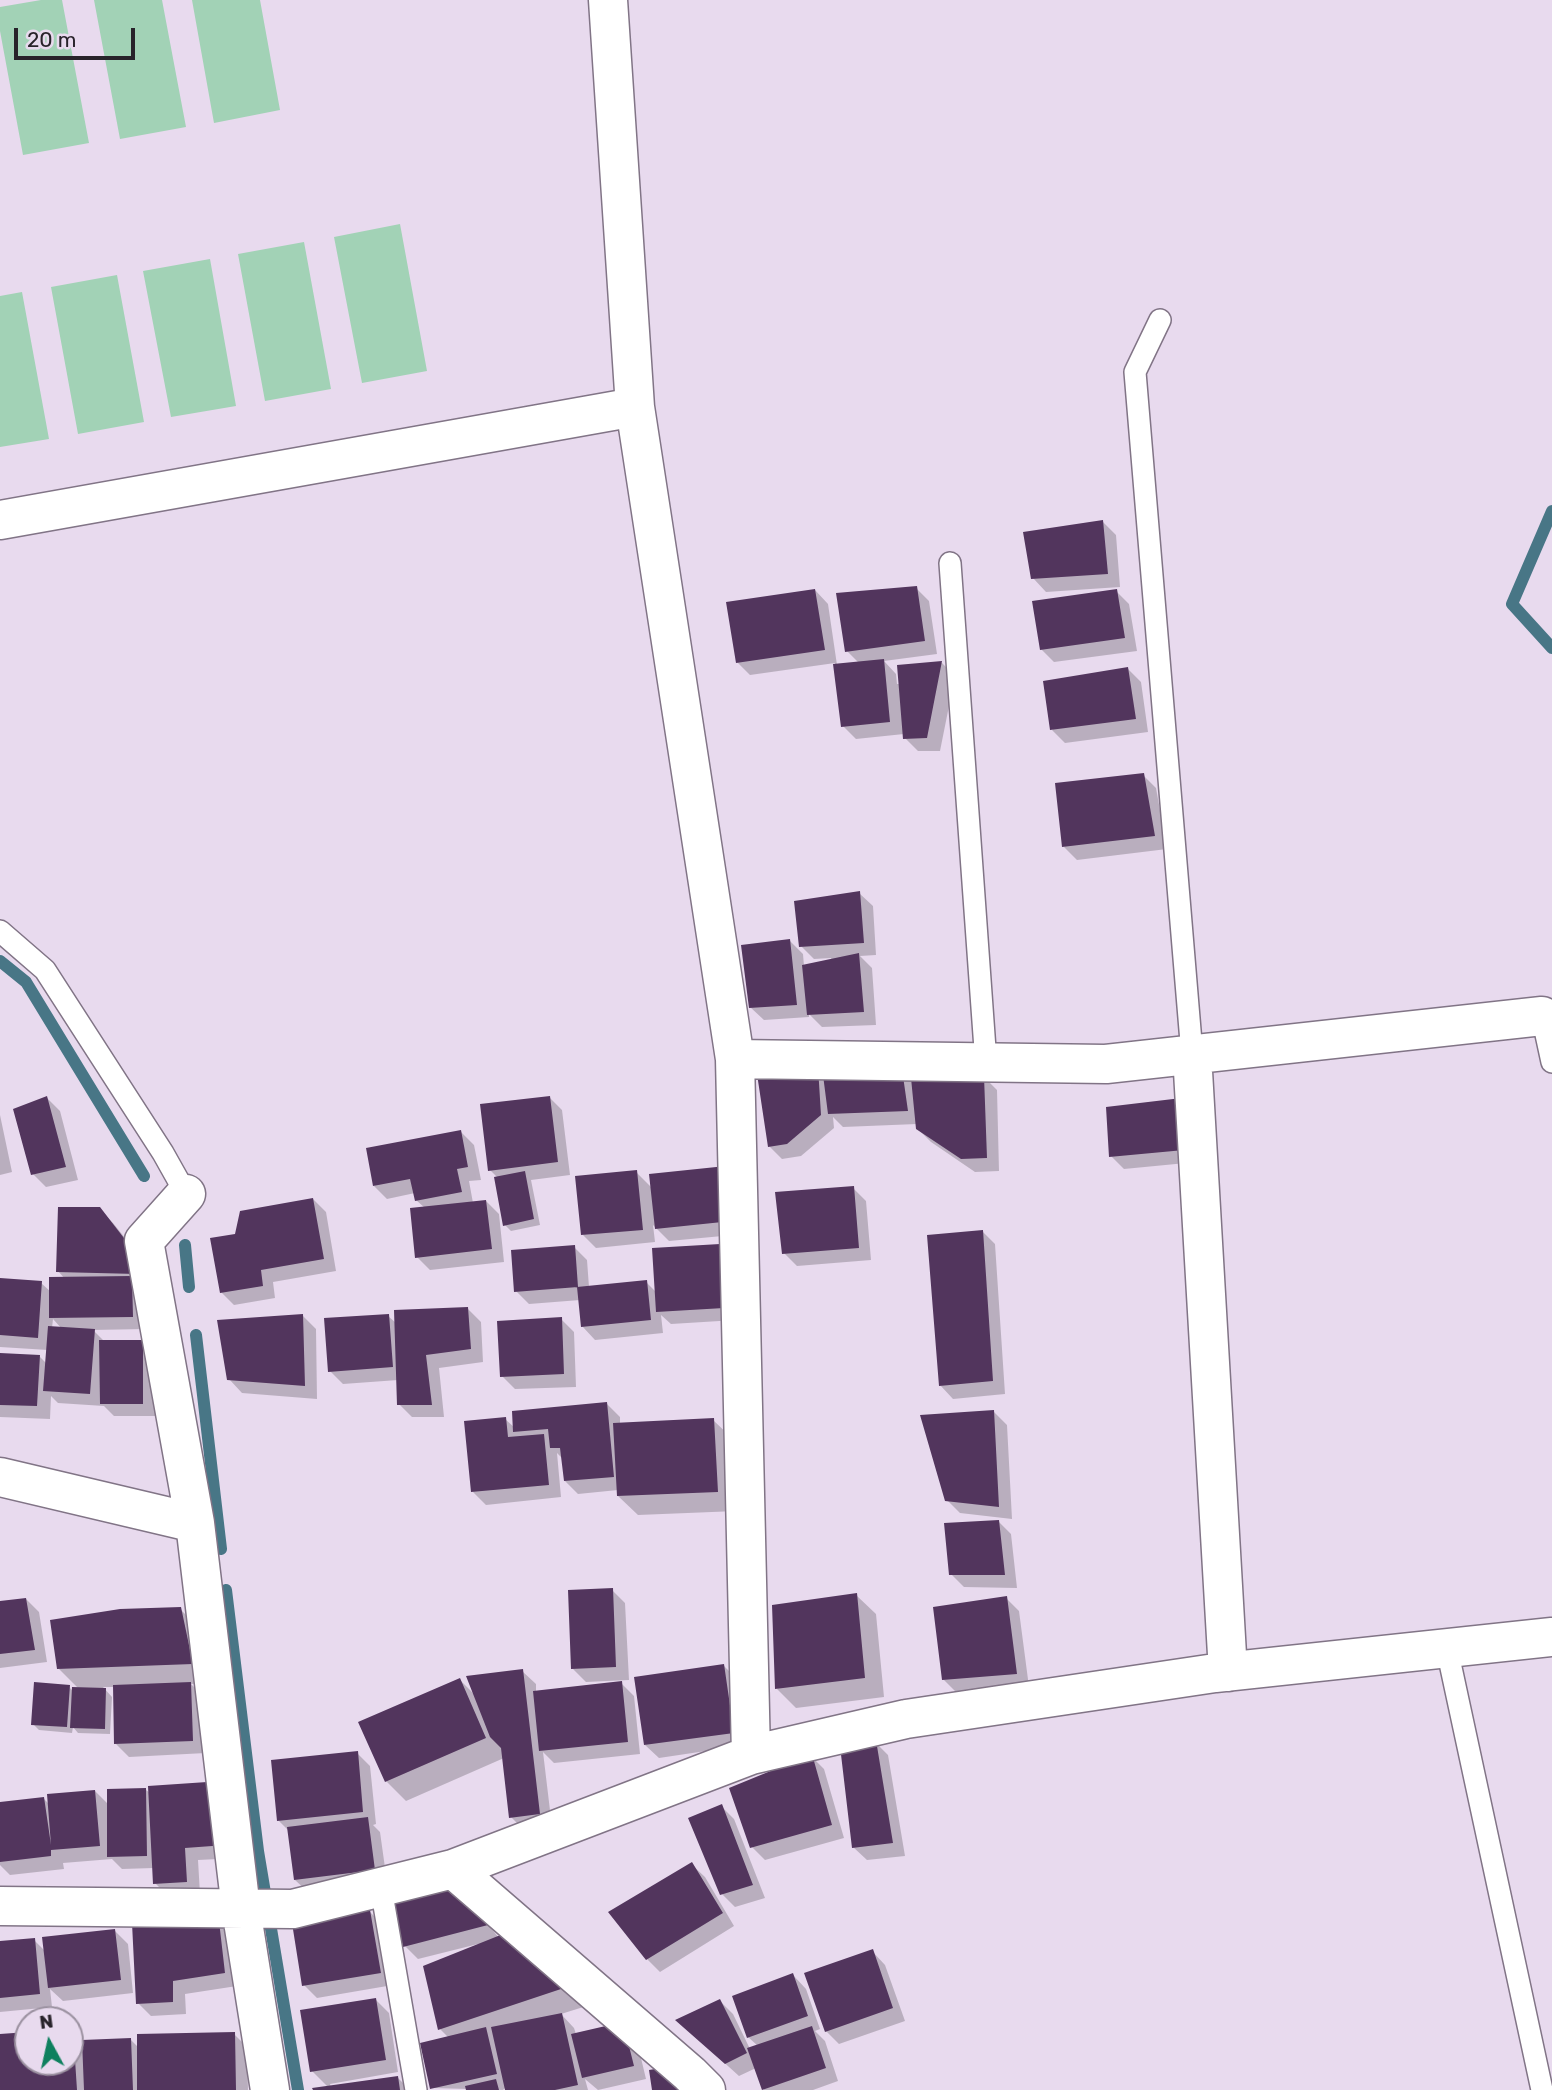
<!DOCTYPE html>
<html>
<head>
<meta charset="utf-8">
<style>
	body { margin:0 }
	#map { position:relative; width:1552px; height:2090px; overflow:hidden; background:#e8daee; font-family:Rubik,sans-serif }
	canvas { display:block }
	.north { position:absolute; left:14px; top:2006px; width:70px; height:70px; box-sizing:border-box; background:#e8daee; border:2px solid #9b91a0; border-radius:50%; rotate:352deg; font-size:19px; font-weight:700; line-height:28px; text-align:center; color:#28232a }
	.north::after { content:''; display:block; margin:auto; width:24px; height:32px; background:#0e805e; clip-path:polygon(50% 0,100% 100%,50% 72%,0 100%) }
	.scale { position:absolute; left:14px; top:28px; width:121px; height:32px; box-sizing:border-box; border:4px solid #28232a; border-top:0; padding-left:9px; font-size:21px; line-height:24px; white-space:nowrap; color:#28232a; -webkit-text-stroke:5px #e8daee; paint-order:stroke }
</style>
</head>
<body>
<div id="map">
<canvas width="1552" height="2090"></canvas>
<div class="north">N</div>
<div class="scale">20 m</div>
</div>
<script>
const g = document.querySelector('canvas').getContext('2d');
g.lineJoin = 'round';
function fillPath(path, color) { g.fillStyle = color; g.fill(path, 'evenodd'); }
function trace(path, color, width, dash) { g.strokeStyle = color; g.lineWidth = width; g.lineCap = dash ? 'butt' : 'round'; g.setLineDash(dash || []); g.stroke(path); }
fillPath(new Path2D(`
	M41,0H62L89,143L23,155L0,31V7Z
	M94,0H162L186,127L120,139Z
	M192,0H260L280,110L214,123Z
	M400,224L427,371L362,383L334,237Z
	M304,242L331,389L265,401L238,254Z
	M210,259L236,406L171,417L143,271Z
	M117,275L144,422L78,434L51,287Z
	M22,292L49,439L0,447V296Z`), '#a2d2b6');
fillPath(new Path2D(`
	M1103,522L1116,535L1120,587L1046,592L1033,578Z
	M916,588L929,601L937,654L884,661L896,674L897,684H901L899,666L942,663L955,676L940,751H918L905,738L904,734L856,739L843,726L835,663L750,675L737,662L815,590L828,604L837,665L859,663L847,651Z
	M1116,591L1129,604L1137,651L1054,662L1041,649Z
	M1128,669L1141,682L1148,732L1065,743L1052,730Z
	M1143,775L1156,788L1167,849L1077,860L1064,847Z
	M859,893L873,906L876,955L860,956L872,968L876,1025L822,1027L809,1014V1017L764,1020L750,1007L790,941L803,954L804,966L832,961L831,958L814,959L801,946Z
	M901,1071L913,1083L984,1077L997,1090L999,1171L975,1172L931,1142L917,1128V1124L843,1127L833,1117L834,1128L801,1156L782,1159L769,1146L759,1075Z
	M549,1097L562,1110L570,1175L531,1180L540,1225L511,1231L505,1225L498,1178L490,1170Z
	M47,1098L60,1111L78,1180L46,1187L33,1174Z
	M1108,1109L1207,1161L1124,1169L1111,1156Z
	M0,1115L12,1172L0,1175Z
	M460,1131L474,1145L481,1180L469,1181L473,1203L486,1201L499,1214L504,1262L430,1270L417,1257L425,1208L416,1200L415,1193L387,1199L374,1186Z
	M636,1172L652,1188L744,1234L669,1241L653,1225L655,1242L596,1248L583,1235Z
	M853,1188L866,1201L871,1260L797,1266L784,1253Z
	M313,1199L326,1212L336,1271L273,1282L275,1298L234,1305L221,1292L237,1236Z
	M99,1209L113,1223L150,1269L145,1329L93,1330L105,1342H142L155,1355V1416H114L104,1406L58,1403L51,1396L50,1419L0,1417V1355L39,1356L47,1364L48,1350L0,1347V1280L41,1283L51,1292L65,1279L58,1271ZM53,1319L62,1329L52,1328Z
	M982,1231L995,1244L1005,1394L953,1399L940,1385Z
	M574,1247L587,1260L589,1287L646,1282L656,1292L654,1250L736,1320L671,1324L661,1315L663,1333L595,1340L582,1326L580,1300L529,1304L516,1291Z
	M468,1309L481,1322L483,1362L439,1368L444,1417H412L399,1404L398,1380L343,1384L330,1371L388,1316L396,1323Z
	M303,1316L316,1329L317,1399L242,1393L229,1379Z
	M561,1319L574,1332L576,1387L515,1389L502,1376Z
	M607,1404L620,1417V1424L713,1420L733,1439L737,1511L638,1515L618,1496V1490L578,1494L565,1481L563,1459L557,1453L561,1497L486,1505L473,1492L505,1419L515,1428Z
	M994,1412L1007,1425L1012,1519L960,1513L947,1500Z
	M998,1521L1011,1534L1017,1588L964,1587L951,1574Z
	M612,1590L625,1603L629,1680L586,1682L573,1669Z
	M856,1595L876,1614L884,1697L796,1708L777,1689Z
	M1006,1598L1019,1611L1029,1687L956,1692L943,1679Z
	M26,1599L39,1612L47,1662L0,1668V1603Z
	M180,1609L200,1629L212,1683L191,1684L204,1697L206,1753L129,1757L116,1744L114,1687H103L112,1697L110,1734L78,1733L73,1727L72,1733L39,1730L33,1724L69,1687L74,1692L79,1689L59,1669Z
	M724,1666L737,1679L746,1745L659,1758L645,1745Z
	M522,1671L536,1684V1692L621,1683L634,1696L640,1754L554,1763L543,1752L552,1827L524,1830L511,1817L504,1758L406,1801L386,1781L460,1680L475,1695Z
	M875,1742L888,1755L905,1856L867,1860L853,1847Z
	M357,1753L370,1766L376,1824L373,1825L380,1832L387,1882L309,1893L295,1880L289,1831L278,1820Z
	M811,1756L824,1769L844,1838L765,1860L752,1847Z
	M146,1790L238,1858L198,1860L200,1894L168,1896L155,1883L154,1868L122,1869L112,1859L63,1863L64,1869L10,1875L0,1865V1804L44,1799L50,1805L95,1791L109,1805Z
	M721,1806L734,1819L765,1898L735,1907L722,1894Z
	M691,1864L705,1877L734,1926L660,1972L647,1959Z
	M466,1897L499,1938L593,2004L561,2014L574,2028L576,2034L636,2037L646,2079L598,2090L585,2079L588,2090H506V2087L503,2090L432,2088L449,2038L440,2029L479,1946L478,1944L418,1959L405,1946Z
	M370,1912L383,1925L393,1985L317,1998L304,1985Z
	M219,1923L232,1936L237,1986L185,1994L186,2014L151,2016L138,2003Z
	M115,1931L128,1944L133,1993L63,2001L50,1989L52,2007L0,2012V1943L34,1940L46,1952Z
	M872,1951L885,1965L905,2021L839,2044L826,2031Z
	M793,1975L806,1989L820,2029L815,2031L825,2041L838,2081L813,2090H764L756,2068L739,2076L678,2021L720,2001L733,2014L750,2049L758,2046L748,2037Z
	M376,2000L389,2013L398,2072L330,2084L331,2087L398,2078L410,2090H314L328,2087L312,2071Z
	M70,2031L83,2041L130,2039L139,2048L234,2034L247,2047L248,2090H0V2036L28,2034V2062H70Z`), '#0003');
trace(new Path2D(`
	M1552,511L1512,604L1552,648
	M0,961L26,982L144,1176
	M185,1245L189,1287
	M196,1335L221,1549
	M226,1590L258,1851L298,2090`), '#487686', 12);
fillPath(new Path2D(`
	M1103,520L1108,574L1031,579L1023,532Z
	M917,586L925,641L845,652L836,593Z
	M815,589L825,650L736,663L726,602Z
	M1117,589L1125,638L1040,650L1032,601Z
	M884,659L890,722L841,727L833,664Z
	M942,661L927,738L903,739L897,665Z
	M1128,667L1136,719L1050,730L1043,681Z
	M1144,773L1155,836L1062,847L1055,783Z
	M860,891L864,943L799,947L794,901Z
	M790,939L797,1005L749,1008L741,945Z
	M859,953L864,1012L807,1015L802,965Z
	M818,1067L821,1115L787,1144L768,1147L757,1074Z
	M902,1069L908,1111L828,1114L823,1075Z
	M984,1076L987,1158L961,1159L916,1129L911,1078Z
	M47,1096L66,1167L31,1175L13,1109Z
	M550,1096L558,1162L488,1171L480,1104Z
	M1190,1097L1195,1149L1109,1157L1106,1107Z
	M461,1130L468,1167L457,1169L462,1192L415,1201L410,1179L373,1186L366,1148Z
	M726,1166L732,1221L655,1229L649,1174Z
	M637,1170L643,1230L581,1235L575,1176Z
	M525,1171L534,1219L503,1226L494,1177Z
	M854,1186L859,1248L782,1254L775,1192Z
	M313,1198L324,1259L261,1270L263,1286L220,1293L210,1238L235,1234L240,1211Z
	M486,1200L492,1249L415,1258L410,1208Z
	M58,1207H100L137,1255V1274L56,1272Z
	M983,1230L993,1381L939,1386L927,1235Z
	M720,1244L724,1308L656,1312L652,1248Z
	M575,1245L578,1287L514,1292L511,1250Z
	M132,1276L133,1317L49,1318V1277Z
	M0,1278L42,1281L38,1338L0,1335Z
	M647,1280L651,1320L581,1327L577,1287Z
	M468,1307L471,1349L426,1355L432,1405H397L394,1310Z
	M303,1314L305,1386L227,1380L217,1320Z
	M389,1314L393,1367L328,1372L324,1318Z
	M562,1317L564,1374L500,1377L497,1321Z
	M48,1326L95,1329L90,1394L43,1391Z
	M99,1340H143V1404H100Z
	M0,1353L40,1355L37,1406L0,1405Z
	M607,1402L614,1477L564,1481L560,1448H550L548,1429L513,1432L512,1411Z
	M994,1410L999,1507L945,1501L920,1415Z
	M506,1417L508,1437L544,1434L549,1485L471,1492L464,1421Z
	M714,1418L718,1492L617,1496L613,1423Z
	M999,1520L1005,1575H949L944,1523Z
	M613,1588L616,1667L571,1669L568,1590Z
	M857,1593L865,1678L775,1689L772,1605Z
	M1007,1596L1017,1674L942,1680L933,1607Z
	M26,1598L35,1650L0,1654V1601Z
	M181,1607L193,1664L57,1669L50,1620L120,1609Z
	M724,1664L734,1733L644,1745L634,1677Z
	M523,1669L540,1814L509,1818L501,1748L490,1737L466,1676Z
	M460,1678L486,1738L385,1782L358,1722Z
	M622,1681L628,1742L539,1751L533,1691Z
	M34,1682L70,1685L67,1727L31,1725Z
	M191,1682L193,1741L114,1744L113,1685Z
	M72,1687L106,1688L105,1729L70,1728Z
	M876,1740L893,1843L852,1848L840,1746Z
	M358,1751L363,1812L277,1821L271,1760Z
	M812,1754L832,1825L750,1848L729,1788Z
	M222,1781L226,1845L185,1848L187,1882L153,1884L148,1786Z
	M146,1788L147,1856L107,1857V1789Z
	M95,1790L100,1846L51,1850V1856L0,1862V1802L44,1797L51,1845L47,1794Z
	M722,1804L753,1885L720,1895L688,1818Z
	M368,1817L375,1870L294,1880L287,1827Z
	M692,1862L723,1913L646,1960L608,1912Z
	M453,1882L488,1925L403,1947L391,1897Z
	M370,1910L381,1973L302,1986L292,1923Z
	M219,1921L225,1973L173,1981V2002L136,2004L132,1923Z
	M115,1929L121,1980L48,1988L42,1937Z
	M513,1930L576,1984L438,2030L423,1966Z
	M35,1938L40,1994L0,1998V1941Z
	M873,1949L893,2008L825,2032L804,1973Z
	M793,1973L808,2016L747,2038L732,1996Z
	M376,1998L386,2060L310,2072L300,2010Z
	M720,1999L747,2053L725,2064L675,2020Z
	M562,2013L578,2085L555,2090H505L491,2027Z
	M623,2022L634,2066L582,2078L571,2034Z
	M812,2026L826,2068L762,2090L747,2048Z
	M486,2027L497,2074L430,2089L420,2043Z
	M73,2029L77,2090H0V2034L28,2032V2062H70V2030Z
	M235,2032L236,2090H137V2034Z
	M131,2038L133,2090H84L82,2040Z
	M673,2066L698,2090H652L649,2070Z
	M398,2076L400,2090H313L312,2088Z
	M496,2079L499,2090H466L465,2086Z`), '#52355d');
const lane = new Path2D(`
	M1160,320L1135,372L1192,1054
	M950,563L986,1063
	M0,931L45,970L163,1153L186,1194
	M1550,1015L1542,1016L1552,1062
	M1447,1649L1542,2090
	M381,1888L416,2090`);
const street = new Path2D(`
	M608,0L635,407L735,1059L751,1755
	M0,520L635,407
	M1192,1054L1228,1672
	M735,1059L1106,1064L1542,1016
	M186,1194L144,1241L195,1523L241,1909L270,2090
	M0,1477L195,1523
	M453,1869L751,1755L906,1719L1215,1673L1552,1637
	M0,1906L293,1909L453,1869L690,2074L706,2090`);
trace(lane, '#817486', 24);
trace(street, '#817486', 41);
trace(lane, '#fff', 21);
trace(street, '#fff', 38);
</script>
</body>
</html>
